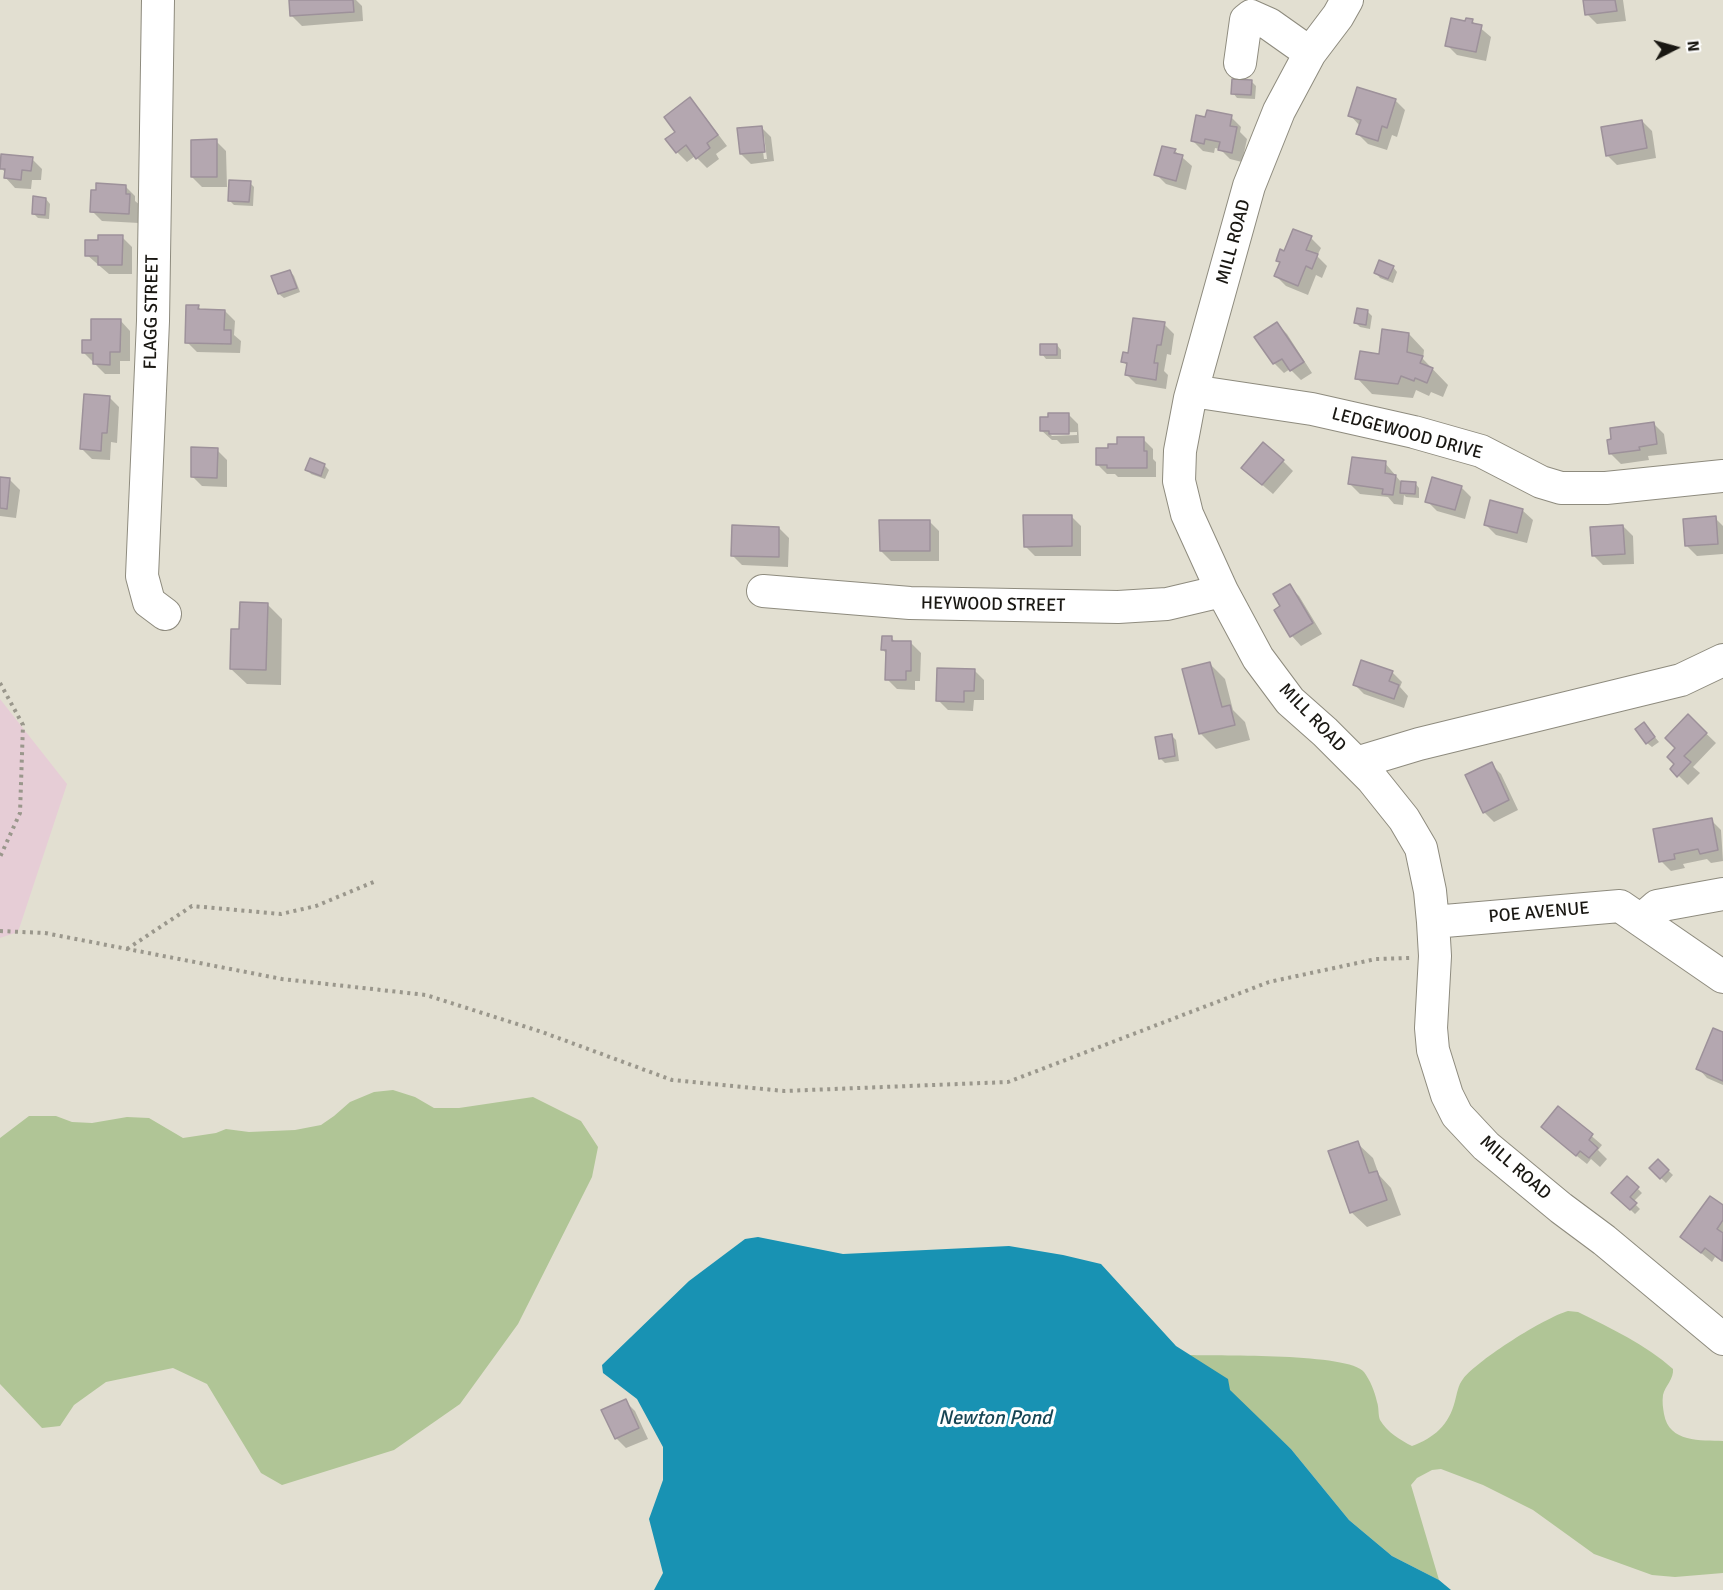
<!DOCTYPE html>
<html>
<head>
<meta charset="utf-8">
<style>
	body { margin:0 }
	#map { position:relative; width:1723px; height:1590px; overflow:hidden; background:#e2dfd1; font-family:Signika,sans-serif }
	canvas { display:block }
	.north { position:absolute; left:1645px; top:18px; width:60px; height:60px; -webkit-text-stroke:4px #fff; paint-order:stroke; rotate:84deg; font-size:16px; font-weight:700; line-height:24px; text-align:center; color:#191712 }
	.north::after { content:''; display:block; margin:auto; width:21px; height:27px; background:#191712; clip-path:polygon(50% 0,100% 100%,50% 72%,0 100%) }
</style>
</head>
<body>
<div id="map">
<canvas width="1723" height="1590"></canvas>
<div class="north">N</div>
</div>
<script>
const g = document.querySelector('canvas').getContext('2d');
g.lineJoin = 'round';
function fillPath(path, color) { g.fillStyle = color; g.fill(path, 'evenodd'); }
function trace(path, color, width, dash) { g.strokeStyle = color; g.lineWidth = width; g.lineCap = dash ? 'butt' : 'round'; g.setLineDash(dash || []); g.stroke(path); }
function write(font, color, halo, rows, align = 'center') {
  g.font = font + ' Signika,sans-serif'; g.lineWidth = 6; g.setLineDash([]); g.textBaseline = 'middle'; g.strokeStyle = halo; g.fillStyle = color; for (const [text, x, y, turn = 0] of rows) {
    g.save(); g.translate(x, y); g.rotate((+turn || 0) * Math.PI / 180); g.textAlign = isNaN(turn) ? turn : align; if (halo) g.strokeText(text, 0, 0); g.fillText(text, 0, 0); g.restore();
  }
}
fillPath(new Path2D(`
	M0,699L67,784L18,932L0,938Z`), '#e6cdd6');
fillPath(new Path2D(`
	M393,1090L415,1097L434,1108H459L533,1097L581,1121L598,1147L592,1177L518,1324L460,1404L394,1450L282,1485L261,1473L207,1384L173,1368L106,1382L74,1405L60,1426L42,1428L0,1384V1138L29,1116H56L72,1122L92,1123L127,1117L149,1118L183,1138L216,1133L226,1129L249,1132L295,1130L321,1125L334,1116L350,1102L374,1092Z
	M1568,1311L1578,1312C1612,1329 1645,1344 1673,1369C1674,1379 1665,1386 1663,1395C1662,1402 1663,1408 1664,1414C1669,1443 1701,1440 1723,1441V1573L1675,1577L1652,1575L1594,1554L1533,1510L1483,1485L1441,1469L1432,1470L1417,1478L1411,1485L1439,1580L1392,1556L1349,1520L1291,1449L1190,1355C1220,1356 1349,1353 1364,1372C1370,1380 1375,1392 1377,1402C1379,1407 1378,1415 1380,1420C1387,1432 1400,1440 1412,1446C1434,1438 1449,1425 1455,1401C1457,1394 1458,1385 1463,1379C1479,1359 1544,1318 1568,1311Z`), '#b0c596');
fillPath(new Path2D(`
	M758,1237L843,1254L1009,1246L1063,1255L1101,1264L1176,1346L1228,1379L1230,1390L1291,1449L1349,1520L1392,1556L1439,1580L1451,1590H654L663,1573L649,1519L663,1480V1447L637,1399L603,1373L602,1365L689,1281L745,1239Z`), '#1892b3');
fillPath(new Path2D(`
	M291,0H356L362,6L363,21L302,26L292,16Z
	M1585,0H1623L1626,21L1597,24L1587,14Z
	M1472,21L1491,37L1486,61L1457,55L1447,45L1466,23Z
	M1251,81L1256,86L1255,99L1237,98L1233,93Z
	M689,99L699,109L727,146L716,154L719,159L707,168L695,156L687,162L677,152V132Z
	M1395,100L1405,110L1397,137L1392,135L1387,150L1368,144L1358,134L1360,126L1350,115Z
	M1231,117L1241,127L1240,132L1247,139L1242,162L1230,159L1220,149L1215,148L1214,153L1203,151L1193,141Z
	M1642,121L1652,131L1656,158L1617,165L1607,155Z
	M761,127L771,137L774,161L751,164L741,154ZM761,136H764L767,159H764Z
	M216,141L226,151L227,187H202L192,177Z
	M1175,151L1192,166L1186,190L1166,184L1156,174Z
	M32,159L42,169L41,180H32L31,189L15,188L5,177L6,173L1,168Z
	M250,183L254,187L253,206L234,205L229,200Z
	M125,186L135,196V201L140,205L139,223L102,221L92,211Z
	M46,199L50,204L49,219L38,218L33,213Z
	M122,237L132,247V274H109L87,255Z
	M1311,238L1321,248L1317,256L1327,266L1322,278L1316,275L1308,295L1286,286L1276,276L1281,263L1278,260L1285,253Z
	M1393,267L1397,272L1393,283L1380,278L1376,273Z
	M290,271L294,276L300,292L284,298L279,294Z
	M198,306L202,311H225L235,321L234,335L241,341L240,353L197,352L187,342Z
	M1367,311L1372,316L1370,329L1360,327L1356,323Z
	M120,320L130,331V361H120V374H105L83,352L93,341Z
	M1164,324L1174,334L1171,355L1167,354L1164,371L1168,375L1166,389L1136,384L1126,374L1128,366L1123,362Z
	M1277,324L1287,334L1312,373L1301,380L1290,369L1284,373L1274,363Z
	M1409,334L1424,350L1423,359L1448,385L1443,397L1431,392L1429,396L1416,390L1413,398L1372,394L1357,378Z
	M1057,345L1061,350V359H1046L1042,354Z
	M109,397L119,407L117,443L111,442L110,460L92,459L82,449Z
	M1068,414L1078,424L1079,443L1061,444L1057,440H1052L1041,430ZM1077,432V435L1052,436L1049,433Z
	M1654,424L1664,434L1667,454L1648,456L1649,460L1621,464L1611,454Z
	M1143,439L1153,449V459L1156,462V477H1118L1115,474H1107L1097,464L1109,450Z
	M217,450L227,460V487L202,486L192,476Z
	M1283,461L1293,471L1273,494L1253,477Z
	M1385,463L1401,482L1415,483L1419,488V498L1406,497L1404,495L1403,505L1394,504L1388,497L1360,494L1350,484Z
	M324,465L329,470L325,479L311,474L307,469Z
	M0,479L10,480L20,490L16,518L0,516Z
	M1461,487L1471,497L1465,519L1437,511L1427,501Z
	M1522,510L1533,520L1527,543L1496,535L1486,525Z
	M1071,516L1081,526V556H1035L1025,546Z
	M1715,518L1723,526V554L1697,556L1687,546Z
	M929,521L939,531V561H891L881,551Z
	M1623,526L1633,536L1634,564L1603,565L1593,555Z
	M779,528L789,538L788,567L742,565L732,555Z
	M1289,586L1299,596L1322,634L1301,646L1292,636L1276,610L1282,606Z
	M267,604L282,619L281,685L247,684L231,669L241,630Z
	M891,638L896,642L911,643L921,653L920,681H915V690L897,689L887,679V654L883,650Z
	M1210,664L1225,679L1233,710L1245,722L1250,740L1216,749L1200,733Z
	M974,670L984,680V700H974L973,711L948,710L938,700Z
	M1392,672L1402,682L1400,687L1408,696L1404,708L1364,694L1354,684Z
	M1688,716L1716,743L1693,767L1700,773L1688,785L1672,769L1676,765L1678,749Z
	M1648,729L1659,742L1652,747L1647,743Z
	M1172,736L1176,740L1179,761L1165,763L1160,758Z
	M1491,764L1501,774L1518,810L1494,822L1484,812Z
	M1711,820L1721,830L1723,861L1711,863L1707,859L1683,864L1685,868L1671,871L1661,861Z
	M1723,1034V1085L1707,1078L1698,1068Z
	M1559,1108L1602,1145L1598,1150L1607,1159L1600,1167L1591,1159L1587,1164L1553,1137Z
	M1357,1143L1373,1158L1379,1175L1391,1188L1401,1215L1367,1227L1351,1212Z
	M1658,1161L1673,1175L1666,1183L1651,1168Z
	M1627,1178L1642,1193L1633,1202L1640,1209L1635,1214L1613,1193Z
	M1723,1207V1262L1715,1257L1712,1262L1682,1237Z
	M625,1401L635,1411L648,1439L626,1448L616,1438Z`), '#0003');
const building = new Path2D(`
	M289,0H353L354,12L290,16Z
	M1583,0H1615L1617,11L1585,15Z
	M1451,18L1465,21L1466,18L1473,19L1472,23L1482,25L1476,52L1445,46Z
	M1232,79L1252,80L1251,95L1231,94Z
	M1357,87L1396,99L1387,128L1382,126L1378,141L1356,134L1361,120L1348,116Z
	M690,97L718,135L707,143L710,148L696,159L686,145L676,153L665,139L675,132L664,117Z
	M1207,110L1232,115L1230,126L1237,127L1232,153L1218,150L1220,142L1205,139L1204,144L1191,141L1196,115L1205,117Z
	M1642,120L1647,148L1606,156L1601,127Z
	M762,126L765,152L740,154L737,128Z
	M217,139V177H191V140Z
	M1162,146L1176,149L1174,153L1183,155L1176,181L1154,175Z
	M1,154L33,157L31,171L22,170L21,180L4,178L5,169H0Z
	M229,180L251,181L249,202L228,201Z
	M96,183L126,185V194H130L129,214L90,212L91,190H96Z
	M33,196L46,198L45,215L32,214Z
	M1293,229L1312,236L1306,250L1318,254L1312,269L1306,266L1298,286L1274,276L1280,262L1276,261L1280,249L1284,251Z
	M98,235H123L122,265H98V256H85V240H98Z
	M1379,260L1394,266L1388,279L1374,273Z
	M290,270L297,288L278,294L271,276Z
	M186,305H199L198,309L225,310L224,330H231V344L185,343Z
	M1357,308L1368,310L1366,325L1354,323Z
	M1133,318L1165,322L1161,345H1157L1154,363H1158L1156,380L1125,375L1127,363L1121,362L1123,352L1128,353Z
	M91,319H121L120,352H110V365L93,364V353H82V340H91Z
	M1277,322L1304,362L1290,371L1282,359L1273,364L1254,337Z
	M1382,329L1409,333L1407,352L1423,356L1420,363L1433,368L1427,383L1415,378L1414,381L1401,376L1398,384L1355,379L1360,351L1379,354Z
	M1040,344H1057V355H1040Z
	M84,394L110,396L107,433H102L101,451L80,449Z
	M1048,413H1069V434H1049V431H1040V417H1048Z
	M1654,422L1657,444L1639,447L1640,450L1609,454L1607,440L1611,439L1610,428Z
	M1117,437H1144V451H1147V468H1107V465H1096V448H1108V444H1117Z
	M1263,442L1284,460L1262,485L1241,468Z
	M191,447L218,448L217,478L191,477Z
	M1352,457L1386,461L1385,473L1396,475L1393,495L1382,494L1383,489L1348,484Z
	M310,458L325,464L321,476L305,470Z
	M0,477L10,478L7,509L0,508Z
	M1432,477L1462,486L1455,510L1425,502Z
	M1401,481L1416,482L1415,494L1400,493Z
	M1490,500L1523,509L1517,533L1484,525Z
	M1023,515H1072V546L1024,547Z
	M1716,516L1718,544L1685,546L1683,519Z
	M879,520H930V551H880Z
	M732,525L779,527V557L731,556Z
	M1623,525L1625,554L1592,556L1590,527Z
	M1290,584L1313,623L1290,637L1274,610L1280,606L1273,594Z
	M240,602L268,603L266,670L230,669L231,629H239Z
	M882,636H892V641H911V671H906V680H885L886,650H881Z
	M1361,660L1393,671L1389,681L1399,685L1394,699L1353,685Z
	M1210,662L1222,707L1230,705L1235,725L1199,734L1182,669Z
	M937,668L975,669L974,691H964V702L936,701Z
	M1688,714L1707,733L1684,756L1691,762L1677,777L1670,769L1674,764L1667,757L1675,748L1665,738Z
	M1644,722L1655,737L1646,744L1635,729Z
	M1172,734L1175,756L1159,759L1155,737Z
	M1492,762L1509,800L1483,813L1465,775Z
	M1712,818L1718,850L1700,854L1698,849L1674,854L1675,859L1659,862L1653,829Z
	M1713,1028L1723,1032V1081L1696,1069Z
	M1558,1106L1593,1134L1589,1140L1598,1148L1589,1158L1580,1151L1576,1156L1541,1127Z
	M1358,1141L1369,1173L1377,1171L1387,1200L1350,1213L1328,1151Z
	M1658,1159L1669,1170L1660,1179L1649,1168Z
	M1627,1176L1639,1187L1630,1197L1637,1203L1630,1210L1611,1193Z
	M1710,1196L1723,1205V1220L1717,1229L1723,1233L1722,1261L1705,1248L1701,1253L1680,1237Z
	M626,1399L639,1428L615,1439L601,1410Z`);
fillPath(building, '#b4a7b0');
trace(building, '#9d919a', 1.5);
const minor = new Path2D(`
	M158,0L153,321L142,576L149,602L165,614
	M1347,0L1338,16L1310,53L1279,111L1249,186L1190,398L1180,451L1179,481L1187,514L1222,591L1258,658L1290,701L1325,732L1372,779L1404,819L1421,848L1430,891L1433,922L1435,956L1431,1028L1433,1050L1447,1095L1457,1115L1486,1146L1561,1208L1604,1240L1723,1339
	M1240,63L1246,20L1251,16L1269,24L1310,53
	M1192,391L1312,409L1414,432L1481,451L1541,482L1561,488H1606L1723,476
	M763,591L910,603L1118,607L1167,604L1222,591
	M1356,763L1419,744L1681,680L1723,660
	M1641,920L1657,906L1723,894
	M1433,922L1620,906L1723,977`);
trace(minor, '#8e8b7e', 34);
trace(new Path2D(`
	M0,683L23,725L20,813L0,857
	M0,931L45,933L282,979L426,995L542,1032L672,1080L784,1091L1008,1082L1269,982L1376,959L1410,958
	M127,949L192,906L281,914L316,906L376,881`), '#9a978c', 4, [3, 4.5]);
trace(minor, '#fff', 32);
write('18px', '#191712', '#fff', [
	["MILL ROAD",1234,242,-75],
	["FLAGG STREET",152,312,-89],
	["LEDGEWOOD DRIVE",1407,434,15],
	["HEYWOOD STREET",993,605,1],
	["MILL ROAD",1312,718,46],
	["POE AVENUE",1539,913,-5],
	["MILL ROAD",1515,1168,41]
]);
write('italic 20px', '#174554', '#fff', [
	["Newton Pond",995,1419]
]);
</script>
</body>
</html>
